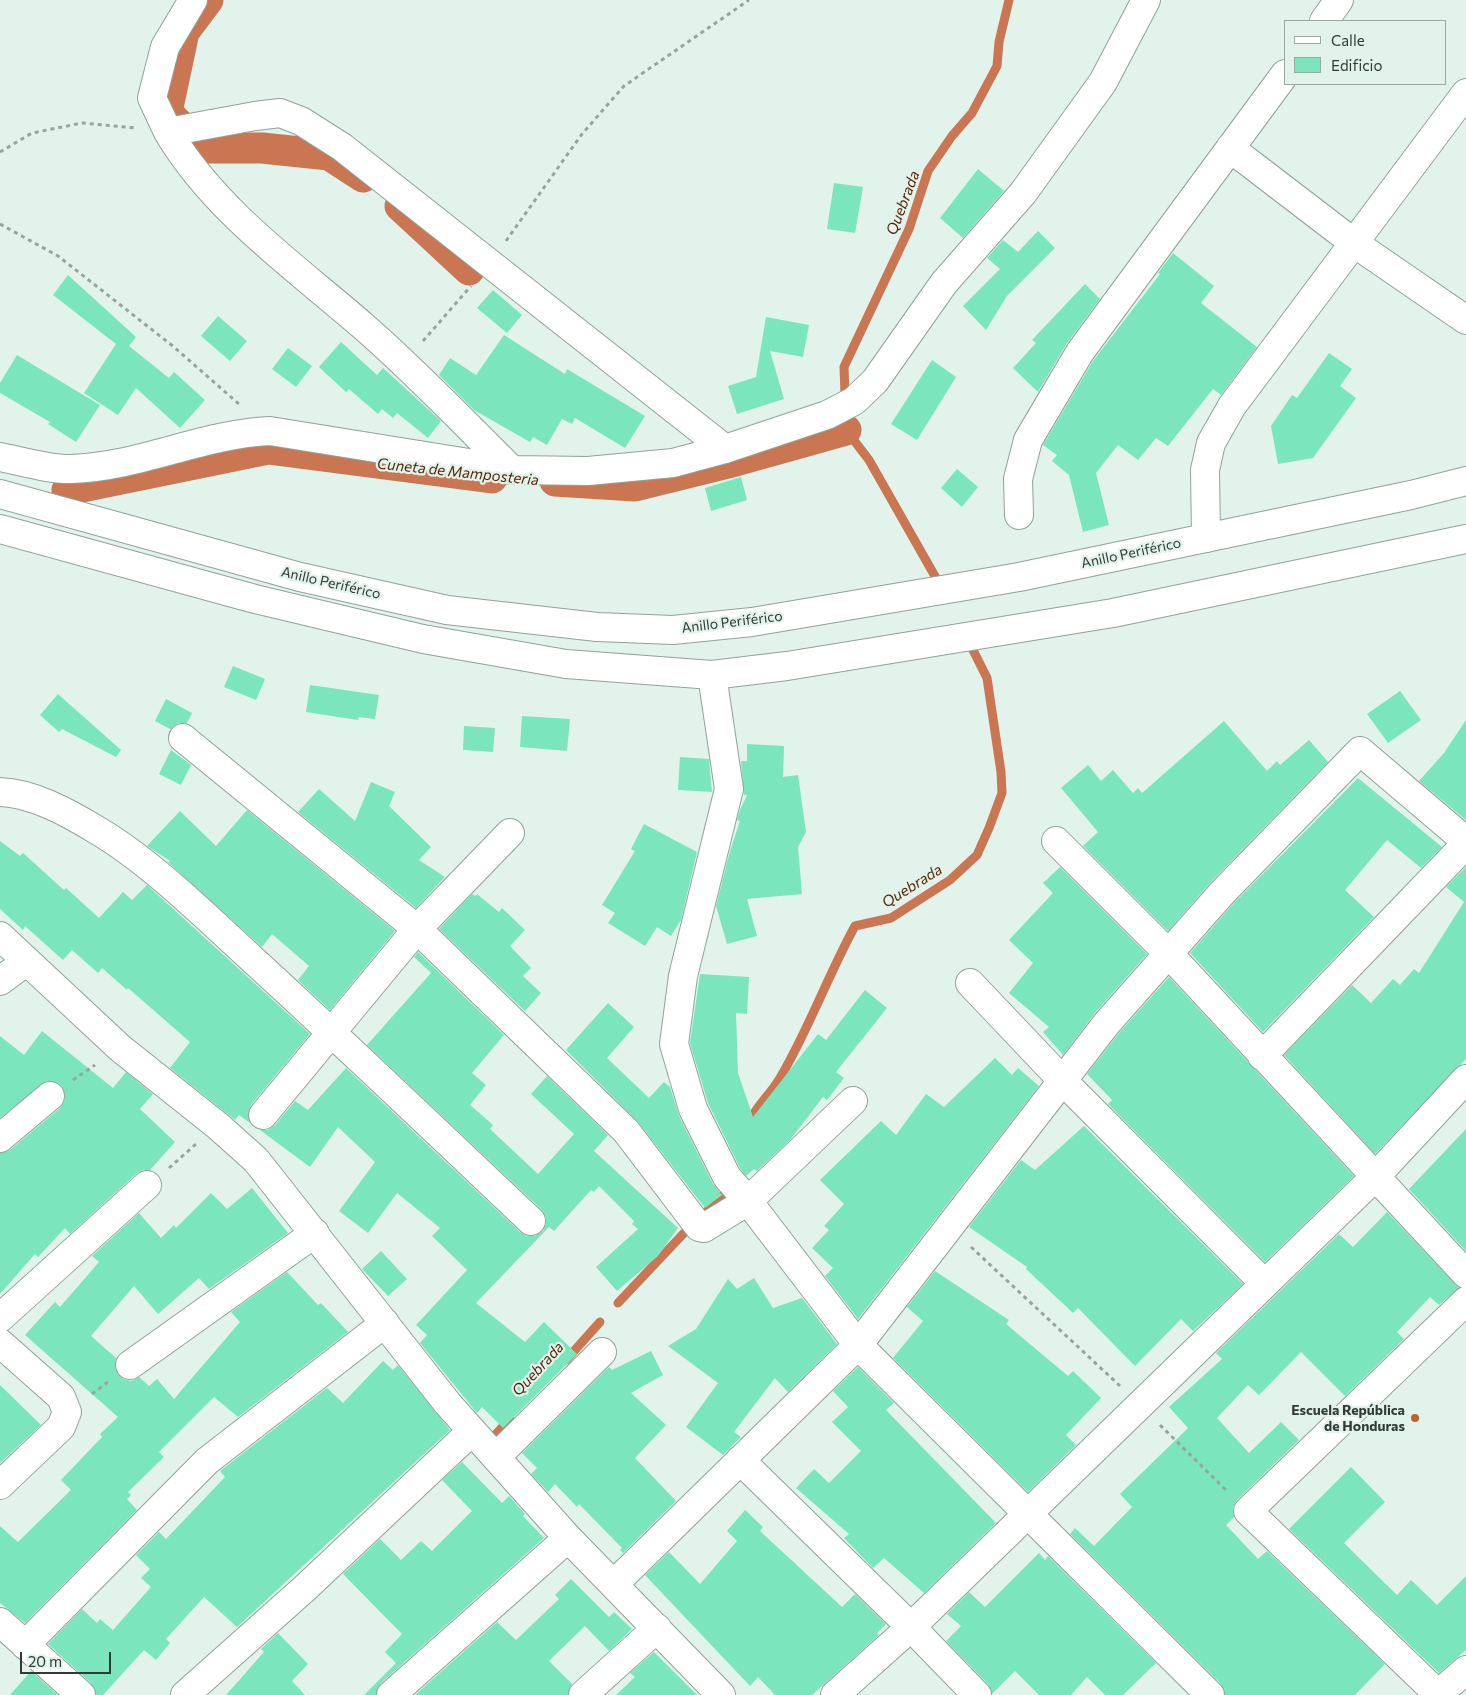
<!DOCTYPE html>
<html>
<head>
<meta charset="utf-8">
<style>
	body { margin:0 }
	#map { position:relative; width:1466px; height:1695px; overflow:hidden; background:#e1f3eb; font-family:Commissioner,sans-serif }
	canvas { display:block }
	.legend { position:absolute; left:1284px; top:20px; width:162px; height:65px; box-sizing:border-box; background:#e1f3eb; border:1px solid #9ba9a3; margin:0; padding:6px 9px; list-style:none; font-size:15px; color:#323936 }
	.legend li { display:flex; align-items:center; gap:10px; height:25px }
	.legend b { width:25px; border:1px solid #9ba9a3 }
	.scale { position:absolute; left:20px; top:1652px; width:91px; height:22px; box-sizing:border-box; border:2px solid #323936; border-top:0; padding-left:6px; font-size:15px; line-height:18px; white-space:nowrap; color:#323936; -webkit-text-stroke:4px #e1f3eb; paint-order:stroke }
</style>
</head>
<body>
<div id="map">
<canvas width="1466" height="1695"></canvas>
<ul class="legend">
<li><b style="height:6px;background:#fff"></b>Calle</li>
<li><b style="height:14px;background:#7be6bd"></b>Edificio</li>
</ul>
<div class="scale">20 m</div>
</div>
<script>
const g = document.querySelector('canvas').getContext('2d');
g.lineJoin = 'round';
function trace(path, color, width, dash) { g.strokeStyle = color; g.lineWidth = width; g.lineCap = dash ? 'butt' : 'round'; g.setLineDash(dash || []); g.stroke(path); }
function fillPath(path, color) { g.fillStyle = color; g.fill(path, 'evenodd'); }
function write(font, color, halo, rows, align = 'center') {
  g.font = font + ' Commissioner,sans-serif'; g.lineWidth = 4.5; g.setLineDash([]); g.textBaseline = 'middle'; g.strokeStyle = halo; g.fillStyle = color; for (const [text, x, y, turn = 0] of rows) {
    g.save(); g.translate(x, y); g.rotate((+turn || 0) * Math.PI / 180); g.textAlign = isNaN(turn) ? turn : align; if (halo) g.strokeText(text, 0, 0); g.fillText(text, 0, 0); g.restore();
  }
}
trace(new Path2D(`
	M845,394L844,367L909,229L928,171L952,136L972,113L997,66L999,42L1009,0
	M846,417V430L869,460L936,578
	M748,1126C754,1108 770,1095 780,1078C809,1029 828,975 855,926L891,918L950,880L977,855L989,828L1002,793L1001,772L987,678L971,646
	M703,1215L728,1190L729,1186
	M618,1303L684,1233
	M566,1360L600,1322
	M495,1435L510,1419`), '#ca7653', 9);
trace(new Path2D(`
	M208,0L184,32L167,112L202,148H262L329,155L363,177
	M400,206L469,270
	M555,481L635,486L728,463L846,430
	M67,490L268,449L492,478`), '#ca7653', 31);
fillPath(new Path2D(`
	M978,169L1004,191L963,238L940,218Z
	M834,183L863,187L855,233L827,229Z
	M1038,231L1055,248L1007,296L986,330L963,306L1000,269L987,258L1003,240L1018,252Z
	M1173,253L1214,286L1201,303L1257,347L1221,395L1213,389L1168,446L1156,438L1138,460L1118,445L1096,473L1109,525L1083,532L1069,475L1052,461L1057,455L1043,445L1093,361L1160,274L1158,273Z
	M68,275L136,337L129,346L169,378L174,372L205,400L180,428L136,388L118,415L84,393L116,344L53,295Z
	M1085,284L1100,299L1067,343L1038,392L1013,368L1036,343L1032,340Z
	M493,290L522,315L507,333L477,308Z
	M218,316L247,341L230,361L201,336Z
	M766,317L809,325L803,357L770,351L784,399L737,414L728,386L756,377Z
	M504,335L565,374L567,369L645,416L625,448L575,418L572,424L562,419L547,445L533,437L530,442L474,410L439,375L450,358L476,375Z
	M341,342L377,375L383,368L441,421L428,438L397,413L393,418L382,409L378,414L349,389L346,392L319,367Z
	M288,348L312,366L296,387L272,369Z
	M1329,353L1352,369L1340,386L1356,398L1313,458L1278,464L1271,426L1292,395L1297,398Z
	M17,355L100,405L76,442L48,424L50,422L0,393V383Z
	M932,360L956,377L917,440L891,424Z
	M957,469L978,487L962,507L941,488Z
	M741,477L747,500L711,511L705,488Z
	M233,666L265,679L256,700L224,687Z
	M310,685L379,695L375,719L359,717L358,720L306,712Z
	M1400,691L1421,720L1388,743L1367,714Z
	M58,694L121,750L116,757L62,729L59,732L40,715Z
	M166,699L192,713L187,723H178L170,729L155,721Z
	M522,716L570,719L567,751L520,747Z
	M1466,720V820L1419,781L1444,753Z
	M1224,721L1267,771L1277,761L1280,765L1309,740L1328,762L1211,882L1168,931L1083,846L1098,832L1061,788L1088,765L1101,781L1113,770L1133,793L1138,788L1142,793Z
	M464,726L495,728L493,752L463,750Z
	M747,744L784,746L783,777L798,775L806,832L798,847L802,894L747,899L757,936L727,944L716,906L730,851L740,821L737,820L740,810L747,795H744L741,761H747Z
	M171,750L191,765L181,785L159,774Z
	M680,757L709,759L712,792L678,790Z
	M1358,778L1442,847L1421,868L1387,840L1345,890L1374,917L1263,1032L1190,953L1233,904Z
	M371,782L395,792L389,806L431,847L419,860L445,877L416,908L298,812L319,789L355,821Z
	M247,810L395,931L330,1010L298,980L309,966L272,934L262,947L168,862L170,861L147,846L180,811L216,846Z
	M644,824L697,852L681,920L671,936L657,927L645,946L608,923L615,913L602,905L635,851L631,849Z
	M0,841L20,856L23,853L64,890L66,888L99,918L123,892L132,900L147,885L310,1034L251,1105L248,1113L250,1123L239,1115L235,1120L170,1068L190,1042L128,988L127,990L102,968L98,973L72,950L63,960L25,926L23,930L0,909Z
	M1060,867L1147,954L1095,1013L1063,1055L1043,1032L1049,1027L1009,993L1033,963L1009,940L1053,893L1043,883Z
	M1466,867V1059L1375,1154L1284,1055L1352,985L1371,1003L1393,979L1400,985L1414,969L1419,973L1464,902L1446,887Z
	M472,894L476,896L477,894L499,912L502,908L525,930L510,946L531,968L523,976L541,993L525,1011L439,929Z
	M418,952L504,1035L472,1073L486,1085L470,1105L493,1125L490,1129L538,1174L574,1134L531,1094L547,1076L608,1135L594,1151L678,1228L658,1256L617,1291L596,1267L638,1229L632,1224L634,1221L599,1186L594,1192L591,1190L554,1231L549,1227L476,1303L525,1342L544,1322L577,1354L503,1428L482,1407L477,1413L420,1343L427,1335L416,1325L467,1270L432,1236L440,1228L397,1193L368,1233L339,1211L375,1162L338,1127L310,1167L260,1130H268L275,1125L295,1101L308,1110L346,1068L520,1232L527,1236H535L543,1231L546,1224V1217L542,1210L367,1045L431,973L414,957Z
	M700,974L749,977L747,1014L736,1013L738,1073L753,1117L818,1034L826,1040L865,990L887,1008L836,1072L844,1078L827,1100L823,1097L790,1140L757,1171L754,1169L746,1176L740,1168L708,1103L690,1043Z
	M1169,977L1354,1176L1265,1262L1108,1104L1112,1100L1087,1074L1119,1033Z
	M608,1003L634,1027L607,1058L649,1098L664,1082L670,1087L679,1116L713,1184L722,1195L705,1208L638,1122L566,1050Z
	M42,1031L113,1088L126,1072L153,1094L140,1109L175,1142L150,1170H143L137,1173L70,1234L65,1228L38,1257L35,1254L0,1294V1153L10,1150L60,1108L64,1102L65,1094L62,1086L56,1082L47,1081L0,1118V1036L24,1055Z
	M995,1058L1012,1075L1018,1068L1039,1086L858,1319L825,1276L833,1268L812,1248L829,1230L824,1226L844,1204L820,1180L881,1121L896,1135L926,1094L944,1107Z
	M1084,1126L1243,1284L1193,1331L1181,1319L1135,1366L1078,1308L1073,1313L1026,1269L1027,1267L969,1227L1021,1160L1035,1170Z
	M1466,1129V1250H1465L1409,1189Z
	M252,1188L288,1233L209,1289L199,1278L158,1314L134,1286L91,1336L116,1358L115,1367L118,1374L123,1379L131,1381L139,1377L149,1386L157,1379L174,1399L240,1322L231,1312L287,1272L318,1305L321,1303L348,1332L238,1417L214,1397L159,1452L164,1457L128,1492L131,1495L127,1499L137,1510L25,1623L0,1603V1526L18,1542L71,1490L61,1480L102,1437L100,1434L118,1417L25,1335L55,1302L60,1307L99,1262L92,1256L139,1213L161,1238L174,1225L176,1228L211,1193L227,1209Z
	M1387,1212L1459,1288L1439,1305L1430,1297L1397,1332L1404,1339L1345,1396L1301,1352L1259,1395L1248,1385L1217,1418L1249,1453L1281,1422L1299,1440L1237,1500L1233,1507L1234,1517L1226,1525L1258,1559L1267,1551L1385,1664L1355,1695H1225L1221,1684L1070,1534L1075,1528L1094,1546L1132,1507L1120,1494L1188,1428L1169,1407L1222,1359L1216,1353L1339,1234L1353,1247Z
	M381,1251L407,1279L388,1296L362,1269Z
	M935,1271L1009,1320L1006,1324L1068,1376L1073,1371L1101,1398L1066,1435L1076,1445L1028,1492L893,1358L923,1321L907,1307Z
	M754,1278L773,1308L802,1298L837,1344L788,1392L775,1378L734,1432L741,1437L723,1455L686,1427L718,1383L668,1346L696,1329L728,1279L737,1289Z
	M651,1351L663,1375L631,1393L666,1425L635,1458L676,1501L623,1553L620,1550L622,1548L579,1504L577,1507L555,1484L548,1492L531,1474L537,1468L522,1453L609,1367L612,1370Z
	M383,1361L393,1370L398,1365L450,1430L237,1627L204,1597L166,1639L170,1643L156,1660L144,1650L103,1695H96L91,1683L48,1644L82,1609L97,1623L100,1619L113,1630L151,1587L141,1578L150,1569L136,1555L159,1532L166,1539L225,1477L220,1471L327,1388L343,1403Z
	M858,1367L894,1403L886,1410L996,1523L924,1593L884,1558L873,1568L844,1538L849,1534L796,1488L814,1469L829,1483L861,1451L832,1422L848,1407L833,1391Z
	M0,1385L41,1425L0,1463Z
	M462,1462L502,1503L509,1496L525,1514L523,1516L544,1538L381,1683L376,1695H364L396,1663L385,1652L402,1634L343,1574L380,1539L401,1560L421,1541L432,1551L472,1511L442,1480Z
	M1351,1467L1385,1502L1344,1543L1397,1595L1411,1580L1437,1605L1466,1576V1650L1439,1673L1289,1529Z
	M745,1510L763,1527L760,1531L842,1607L855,1594L886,1624L877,1633L879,1635L812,1695H775L758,1677L750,1686L645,1575L669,1552L700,1584L737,1541L727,1531Z
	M1039,1553L1045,1560L1048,1556L1156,1663L1123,1695H1105L1087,1677L1071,1695H1039L1015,1671L992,1694L988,1684L946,1641L961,1626L947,1614L969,1592L985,1607Z
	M571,1579L609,1617L614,1612L632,1629L609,1651L585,1626L549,1661L572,1684L568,1695H415L497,1622L516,1640L559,1599L555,1595Z
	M278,1633L308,1664L292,1681L305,1695H226L264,1652L261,1649Z
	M654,1652L697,1695H616L635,1677L630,1673Z
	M31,1671L58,1695H10Z`), '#7be6bd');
const minor = new Path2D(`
	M193,0L165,47L152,98L168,132L255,116L280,113L301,121L342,147L725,449
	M1324,21L1339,0
	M168,132C215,211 294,266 363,326C415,371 463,422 512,470
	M1230,148L1354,243L1466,320
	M0,457C21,461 51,470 71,469C139,467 202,434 270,431L512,470L588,471L673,463L725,449L827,415L854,401L875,381L944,283L1023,193L1103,82L1146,0
	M1019,515L1018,479L1028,440L1080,352L1285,74
	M1206,538L1205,470L1211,443L1232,406L1466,93
	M712,675L729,789L683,976L674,1044L693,1109L727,1177L748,1201L858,1345L1210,1695
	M183,738L417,929L626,1131L699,1227L704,1228L748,1201L853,1101
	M0,792C32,793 67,812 95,829C150,861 204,915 252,959C346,1045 438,1133 531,1221
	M1056,841L1168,953L1466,1274
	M0,936L120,1048L218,1126L256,1160L448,1404L568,1538L721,1695
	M0,981L27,961
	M970,983L1063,1081L1264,1283
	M1262,1056L1466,844
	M263,1115L417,929L510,833
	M0,1138L50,1096
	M0,1318L147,1185
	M0,1343L61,1397L67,1412L61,1427L0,1485
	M130,1365L315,1233
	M496,1457L602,1352
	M740,1460L911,1627L977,1695
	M615,1583L858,1345L1107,1023L1222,893L1360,751L1466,841
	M0,1622L81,1695
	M25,1645L207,1461L385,1323
	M185,1695L304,1589L472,1431
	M391,1695L568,1538
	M583,1695L657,1628
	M835,1695L911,1627L1375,1177L1466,1079
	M1437,1695L1466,1670
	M1439,1695L1248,1511L1466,1301`);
const highway = new Path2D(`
	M0,494L300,577L447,610L597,627L673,630L752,622L1019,577L1411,495L1466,481
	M0,529L255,599L423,639L566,664L712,675L787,666L1113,613L1466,539`);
trace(minor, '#91a29a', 30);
trace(highway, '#91a29a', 30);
trace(new Path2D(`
	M0,152L32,133L82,123L135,128
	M0,224L58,256L174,347L240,405
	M506,241L582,134L624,86L749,0
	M423,341L471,286
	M73,1080L95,1065
	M169,1168L196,1144
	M971,1247L1120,1386
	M92,1394L109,1381
	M1160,1425L1227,1491`), '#97a59f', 3, [4, 4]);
trace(minor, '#fff', 28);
trace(highway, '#fff', 28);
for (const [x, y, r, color] of [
	[1415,1418,5,"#c45e2f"]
]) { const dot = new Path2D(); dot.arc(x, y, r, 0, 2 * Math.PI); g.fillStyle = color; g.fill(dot); trace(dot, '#e1f3eb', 2); }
write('14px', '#323936', '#e1f3eb', [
	["Anillo Periférico",1131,553,-12],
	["Anillo Periférico",331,583,13],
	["Anillo Periférico",732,622,-7]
]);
write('bold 14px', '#323936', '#e1f3eb', [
	["Escuela República",1405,1410],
	["de Honduras",1405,1426]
], 'right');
write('italic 15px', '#551f04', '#e1f3eb', [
	["Quebrada",903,203,-69],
	["Cuneta de Mamposteria",458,472,6],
	["Quebrada",912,886,-32],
	["Quebrada",538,1369,-47]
]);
</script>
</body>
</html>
